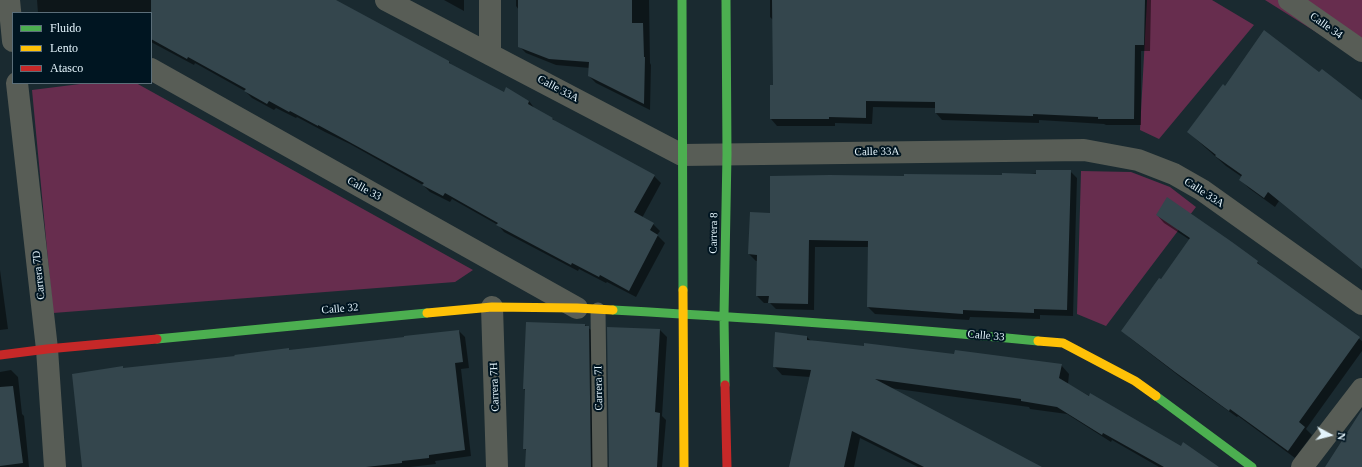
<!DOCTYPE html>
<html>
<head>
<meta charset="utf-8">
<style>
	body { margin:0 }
	#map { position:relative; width:1362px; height:467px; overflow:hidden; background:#1a2a30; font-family:Georgia,serif }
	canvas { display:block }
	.legend { position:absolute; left:12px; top:12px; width:140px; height:72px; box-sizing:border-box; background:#001521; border:1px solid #5b6e79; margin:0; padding:5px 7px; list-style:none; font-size:12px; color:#e3f4fc }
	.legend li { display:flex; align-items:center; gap:8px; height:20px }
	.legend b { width:20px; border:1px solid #5b6e79 }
	.north { position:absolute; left:1310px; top:415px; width:40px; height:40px; -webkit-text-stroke:3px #001521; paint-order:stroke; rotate:97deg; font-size:11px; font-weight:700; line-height:16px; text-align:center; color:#e3f4fc }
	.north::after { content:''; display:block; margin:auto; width:14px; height:18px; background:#e3f4fc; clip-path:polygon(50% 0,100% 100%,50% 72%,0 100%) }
</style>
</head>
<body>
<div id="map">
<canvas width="1362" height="467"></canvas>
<ul class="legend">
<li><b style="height:5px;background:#4caf50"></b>Fluido</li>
<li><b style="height:5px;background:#ffc107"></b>Lento</li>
<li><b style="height:5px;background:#c62828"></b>Atasco</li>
</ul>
<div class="north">N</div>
</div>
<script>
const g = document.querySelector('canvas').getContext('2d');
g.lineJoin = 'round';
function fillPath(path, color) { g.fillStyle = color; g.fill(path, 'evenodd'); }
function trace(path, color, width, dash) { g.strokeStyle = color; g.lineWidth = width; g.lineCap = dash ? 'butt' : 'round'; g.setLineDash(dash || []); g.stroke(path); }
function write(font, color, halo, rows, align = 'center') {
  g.font = font + ' Georgia,serif'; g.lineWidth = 4; g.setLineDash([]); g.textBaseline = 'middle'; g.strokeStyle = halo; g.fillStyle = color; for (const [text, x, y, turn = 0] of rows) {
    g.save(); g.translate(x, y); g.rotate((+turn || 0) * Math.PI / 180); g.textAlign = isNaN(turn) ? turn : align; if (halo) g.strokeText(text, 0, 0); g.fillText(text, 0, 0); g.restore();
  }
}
fillPath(new Path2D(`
	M1147,0H1212L1254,25L1159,139L1140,130Z
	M1265,0H1362V38L1351,54Z
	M88,83H136L473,270L455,282L53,313L32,90Z
	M1081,171L1131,172L1170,187L1196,207L1106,326L1077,314Z`), '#672d4e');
fillPath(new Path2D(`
	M37,0H325L449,62L452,66L504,93L529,101L535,109L552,118L556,122L654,176L661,183L642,218L653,224L660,231L657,235L665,243L636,297L607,282L606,283L579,269L578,271L504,232L498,225L452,199L450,202L430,192L423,185L350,144L325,132L297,117L296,118L276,108L274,110L252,98L245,91L195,63L194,65L151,42V13H38Z
	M444,0H464V11Z
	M516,0H649L650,63L651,65L650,110L596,83L589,76L590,68L556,65L526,53L519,46V10L516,6Z
	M770,0H1151L1150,51H1141V125H1106L1104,124L1039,120V123L942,120L936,113V108L873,107L872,124L835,123V126H777L771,119V86H774V21L770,17Z
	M1319,73L1362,102V269L1279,201L1275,207L1250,189L1240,180L1242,177L1226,166L1188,132L1225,87Z
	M1070,171L1077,178L1073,316L1040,315V319L970,317L969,320L875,314L868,307L869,247H815L814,310L776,309L770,303H764L757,296L758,261H756L749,254L772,214L1003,176Z
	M1157,215L1257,262L1264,269L1362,341V351L1306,429L1312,435L1295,458L1238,416L1237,417L1183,379L1130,338L1123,331L1190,240L1164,223Z
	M0,270L8,329L0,330Z
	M585,325L596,334L597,467H526L527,451L524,448L526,391L524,389Z
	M660,330L667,337L662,416L666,420L662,467H610Z
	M459,331L465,337L469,368L461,369L471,456L435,461L436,464L410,467H84L122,367L124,369L290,351Z
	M776,333L807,337L812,342L1061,365L1069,374L1068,384L1217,467H1159L1112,440L1111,442L1067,414L1030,409L1029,407L890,388L1036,467H918L860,438L854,467H790L810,377L782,375L774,366Z
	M11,370L18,377L22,414L24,416L29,467H0V372Z`), '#0007');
fillPath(new Path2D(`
	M151,0H336L449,61V63L504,92L506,87L529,101L528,104L553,118L552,119L655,175L634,212L654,223L650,230L658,235L629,291L600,275L599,277L572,263L571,265L496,225L498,223L445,193L443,196L422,185L424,183L342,138L318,125V126L290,111L289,112L269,101L267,104L244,91L246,89L188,57L187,59L151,39Z
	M518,0H632V23H643L644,57H645L644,104L588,76L589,62L549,59L518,47Z
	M772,0H1145L1144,45H1135L1134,119H1098V117L1033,114V116L935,113V102L866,101V118L829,117V119H770V85H773Z
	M1264,30L1319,72L1322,69L1362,100V269L1268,192L1264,198L1239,180L1242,175L1215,156L1216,155L1187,132L1223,84L1225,86Z
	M1036,170H1071L1067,310L1034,309V313L963,310V314L867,307L868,241L809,240L808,304L768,303L769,296H756L757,255L748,254L750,212L770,213V176L830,175L904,176V174L1002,175V173L1036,174Z
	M1167,197L1232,242L1258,261L1257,263L1360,337L1299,422L1305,427L1288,451L1230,409L1229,411L1175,372L1121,331L1159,278L1161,279L1190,238L1156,215Z
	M526,322L585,324V326H589L591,467H525L526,449H523L525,389H523Z
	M607,327L660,329L655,412L660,413L657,467H609Z
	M459,330L463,362L455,363L465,450L429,455V458L402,461V463L366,467H82L72,374L123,366V368L235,356L234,355L289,348V350L316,347L404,337V336Z
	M775,332L807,336V340L818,341L864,346V343L954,354L955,350L1062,364L1059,378L1089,396L1090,393L1181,446L1183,442L1219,467H1164L1103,433L1102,435L1057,407L1021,401V399L875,379L1042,467H924L852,431L844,467H789L811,370L773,367Z
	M13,386L23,463L0,466V387Z
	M1362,410V467H1325L1361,411Z`), '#34464d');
trace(new Path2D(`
	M598,310L600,467`), '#585d56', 15);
trace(new Path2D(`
	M9,0L13,41
	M386,0L682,155L1084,150L1138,160L1174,174L1202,190L1362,304
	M1289,0L1362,51
	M490,54V0
	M151,69L577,308
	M17,83L47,349L55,467
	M492,307L497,467
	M1302,467L1362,389`), '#585d56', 22);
trace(new Path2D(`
	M682,0L683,290
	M613,310C755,318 897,327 1038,341
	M157,339L427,313
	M725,385L724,316L727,154L726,0
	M1156,396L1252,467`), '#4caf50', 9);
trace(new Path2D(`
	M683,290L684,467
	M427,313L492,307L577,308L613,310
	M1038,341L1063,343L1135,381L1156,396`), '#ffc107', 9);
trace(new Path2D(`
	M0,355L47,349L157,339
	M725,385L727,467`), '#c62828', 9);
write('11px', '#e3f4fc', '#001521', [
	["Calle 34",1326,26,35],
	["Calle 33A",558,89,28],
	["Calle 33A",877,152,-1],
	["Calle 33",364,189,29],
	["Calle 33A",1204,193,33],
	["Carrera 8",714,233,-89],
	["Carrera 7D",39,275,-96],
	["Calle 32",340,309,-5],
	["Calle 33",986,336,5],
	["Carrera 7H",495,387,-92],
	["Carrera 7I",599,388,-91]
]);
</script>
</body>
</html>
